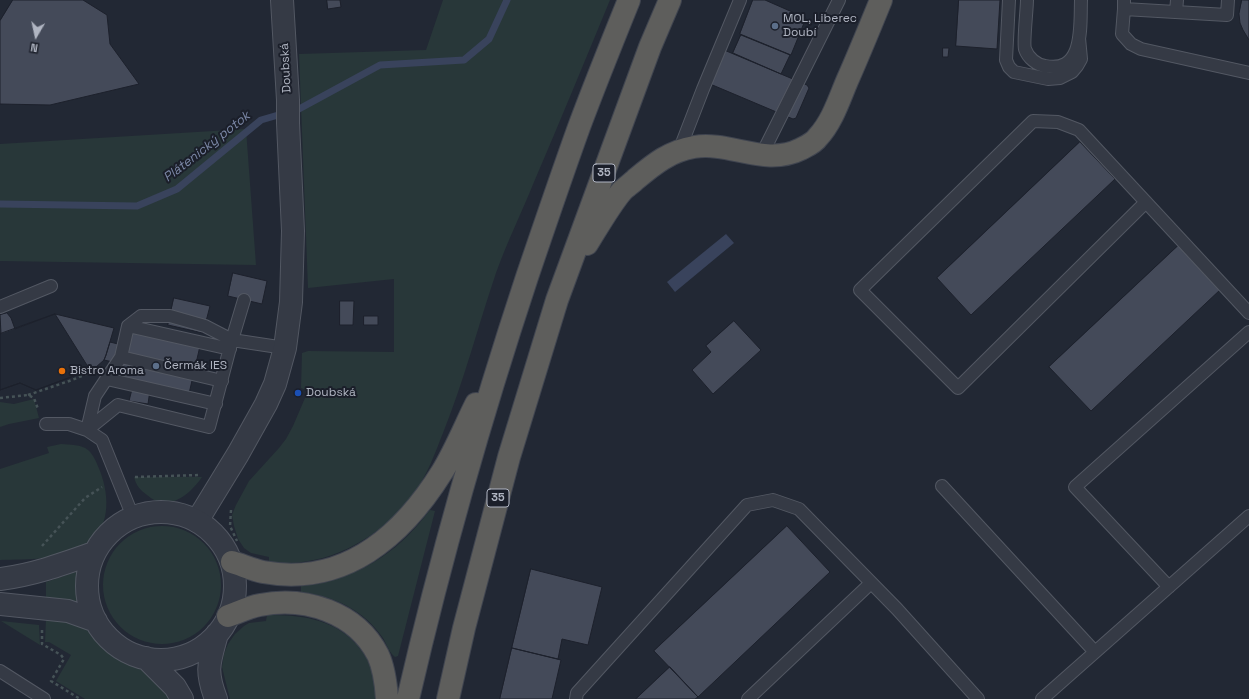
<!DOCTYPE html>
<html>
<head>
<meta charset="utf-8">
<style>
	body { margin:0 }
	#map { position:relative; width:1249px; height:699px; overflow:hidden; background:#222834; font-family:"Space Grotesk",sans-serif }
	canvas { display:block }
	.north { position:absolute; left:16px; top:16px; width:40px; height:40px; -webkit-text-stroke:3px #1b1f2a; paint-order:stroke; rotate:189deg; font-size:11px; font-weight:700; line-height:16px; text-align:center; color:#b0b5c2 }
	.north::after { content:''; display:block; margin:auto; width:14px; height:18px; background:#b0b5c2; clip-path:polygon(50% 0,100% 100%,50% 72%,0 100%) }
</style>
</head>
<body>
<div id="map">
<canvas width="1249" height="699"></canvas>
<div class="north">N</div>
</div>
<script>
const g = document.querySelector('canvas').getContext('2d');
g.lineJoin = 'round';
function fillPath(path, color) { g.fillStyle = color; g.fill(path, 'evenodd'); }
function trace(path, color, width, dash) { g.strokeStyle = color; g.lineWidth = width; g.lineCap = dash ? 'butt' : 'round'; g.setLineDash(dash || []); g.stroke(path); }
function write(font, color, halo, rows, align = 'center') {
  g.font = font + ' "Space Grotesk",sans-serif'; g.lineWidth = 4; g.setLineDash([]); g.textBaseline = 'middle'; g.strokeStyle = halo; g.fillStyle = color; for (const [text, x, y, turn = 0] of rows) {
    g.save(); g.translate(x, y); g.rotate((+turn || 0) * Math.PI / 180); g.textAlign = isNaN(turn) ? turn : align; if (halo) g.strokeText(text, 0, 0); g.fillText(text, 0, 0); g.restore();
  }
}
fillPath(new Path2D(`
	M443,0H610C585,61 560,121 534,182C522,212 507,242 496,273C478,326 464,381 443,433C435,453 427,476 414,493C380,539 326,569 269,562V557L251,553L244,548L238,539L234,526L232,515L236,505L249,481L279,448L286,439L293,426L308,391L301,388L302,353L308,351L394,352V279L308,288L299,54L426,50Z
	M246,129L256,265L0,261V144Z
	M34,399L39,418L9,424L0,427V402L14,404Z
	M61,444C70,445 81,444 88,450C94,455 97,464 100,471C110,497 111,531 83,546C56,561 30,559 0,560V469L49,453L47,447Z
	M134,477H202C189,496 167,513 147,495C140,490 136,485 134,477Z
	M430,510L435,511L398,656L395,657C389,652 387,645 383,638C364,610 334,596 301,592V586C359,577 394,557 430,510Z
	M103 585a59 59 0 1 1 118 0a59 59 0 1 1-118 0Z
	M79,571L78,593L80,603L46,600V582Z
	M267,615C299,615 332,618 355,643C363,652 369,660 372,672C374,681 377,689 375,699H230L222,667L224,654L228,644L235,634L244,626L249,623L266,621Z
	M46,619L70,622L87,630L112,650L145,670L155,678L170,699H85L56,681L71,655L49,642H45Z
	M1,621L39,625L40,645Z`), '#283739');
fillPath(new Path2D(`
	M726,234L734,243L675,292L667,282Z`), '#39435c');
trace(new Path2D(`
	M0,204L137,206L177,189L261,120L299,109L380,65L464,60L489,39L507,0`), '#39435c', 7);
const building = new Path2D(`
	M13,0H83L107,15L110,44L139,84L50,105L0,104V21Z
	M327,0H340L341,7L328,9Z
	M753,0H765L806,18L791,55L740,34Z
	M959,0H1000L997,49L956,46Z
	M1242,0H1249V40L1243,30L1240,23L1239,14Z
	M741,35L790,55L781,74L733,53Z
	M717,47L807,85L809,88L796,118L793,119L703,81Z
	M943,48H949L948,57H943Z
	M1080,142L1115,179L971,315L937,278Z
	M1179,245L1221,289L1091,411L1049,367Z
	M233,273L267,281L262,304L228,296Z
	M174,298L210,306L203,333L168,325Z
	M340,301H354L353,325H340Z
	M7,313L11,318L15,329L55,314L90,370L36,390L20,383L0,390V334H1L0,315Z
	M55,314L114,328L106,355L104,360L95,368L90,370L36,390L20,383L0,390V334Z
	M364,316H378V325H364Z
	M734,321L761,350L713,394L692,370L711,352L706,346Z
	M130,329L200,346L188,398L150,390L148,404L129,401L133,385L118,381L122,364L104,360L106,355L110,342L126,346Z
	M787,526L830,572L698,697L654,651Z
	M531,569L602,587L588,645L562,639L558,659L512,648Z
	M512,648L561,660L552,699H500Z
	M670,667L698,697L695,699H636Z`);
fillPath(building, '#444a59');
trace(building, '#1d212c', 1);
const service = new Path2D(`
	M1009,0L1006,60L1009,67L1014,72L1048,79L1060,78L1072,72L1077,66L1081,59L1079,38
	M1027,0C1027,9 1023,43 1025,49C1028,58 1037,65 1045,66C1085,74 1080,25 1081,0
	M1124,0V9L1227,15L1228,0
	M1124,9L1122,34L1131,44L1141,49L1249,73
	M1176,12L1177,0
	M679,151L703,89L740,0
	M761,156L839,0
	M1146,202L958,388L860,290L1033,121L1058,122L1079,130L1249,313
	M0,307L51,286
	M128,326L141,316H170L205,326L232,340L244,300
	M121,357L128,326L230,349
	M107,379L216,404
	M46,424H69L87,430L102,440L133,517
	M87,430L118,405L209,427L232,340L285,348
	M87,430L95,396L121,357L222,381
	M942,486L1095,652
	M1169,587L1075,487L1249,332
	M0,671L44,699
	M576,699L577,693L747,505L773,500L799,509L897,609L978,699
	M748,699L871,583
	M1042,699L1249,516`);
const minor = new Path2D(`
	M197,521L238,454L266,404L275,384L285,348L291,302L293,231L288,123V100L282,0`);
const tertiary = new Path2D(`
	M87 586a74 74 0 1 1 148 0a74 74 0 1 1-148 0Z
	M0,579C33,575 63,564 94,553
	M0,604L68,611L96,621
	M146,658L175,687L182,699
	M216,699C205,670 209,663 217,634`);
const trunk = new Path2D(`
	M587,244C597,228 610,205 622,191C626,187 632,183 636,179C654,164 670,151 694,147C730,141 765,167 801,149C807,146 814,143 818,137C832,122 839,100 847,81C859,54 870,27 881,0
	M232,562C242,565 253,570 263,572C344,587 402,536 442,472C455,451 465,426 476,404
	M228,616C239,612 249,607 260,605C305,596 356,612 378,655C384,668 386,684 387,699
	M408,699C441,556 481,416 527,277C544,227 561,177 579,127C595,84 612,42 629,0
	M448,699L464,628L509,457L557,300L650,47L670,0`);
trace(service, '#535863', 14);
trace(minor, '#535863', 24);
trace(tertiary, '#535863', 24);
trace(trunk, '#404550', 24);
trace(new Path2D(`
	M28,395L72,380L89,373
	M0,398L28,395L34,398L38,409
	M135,477L199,475
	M231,510L230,526L237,541
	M42,546L85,498L102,487
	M42,630V644L61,655L64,659L51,681L80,699`), '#465357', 2.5, [3, 3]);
trace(service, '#353a45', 12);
trace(minor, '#353a45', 22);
trace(tertiary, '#353a45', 22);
trace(trunk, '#5e5e5c', 22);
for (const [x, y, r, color] of [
	[775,26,4,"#5c6f8a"],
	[156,366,4,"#5c6f8a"],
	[62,371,4,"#e8710a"],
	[298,393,4,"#1a4fb4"]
]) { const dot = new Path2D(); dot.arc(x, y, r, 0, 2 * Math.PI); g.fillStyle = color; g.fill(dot); trace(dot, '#1b1f2a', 1.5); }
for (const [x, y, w] of [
	[604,173,22],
	[498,498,22]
]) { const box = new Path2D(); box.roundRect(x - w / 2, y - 9, w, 18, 3); g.fillStyle = '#1b1f2a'; g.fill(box); trace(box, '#b0b5c2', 1); }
write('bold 11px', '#b0b5c2', null, [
	["35",604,173],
	["35",498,498]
]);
write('12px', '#b0b5c2', '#1b1f2a', [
	["MOL, Liberec",783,19],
	["Doubí",783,33],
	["Čermák IES",164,366],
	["Bistro Aroma",70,371],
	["Doubská",306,393]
], 'left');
write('12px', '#b0b5c2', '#1b1f2a', [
	["Doubská",286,68,-93]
]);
write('italic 13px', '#7c88a7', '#1b1f2a', [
	["Plátenický potok",207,147,-38]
]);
</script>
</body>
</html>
